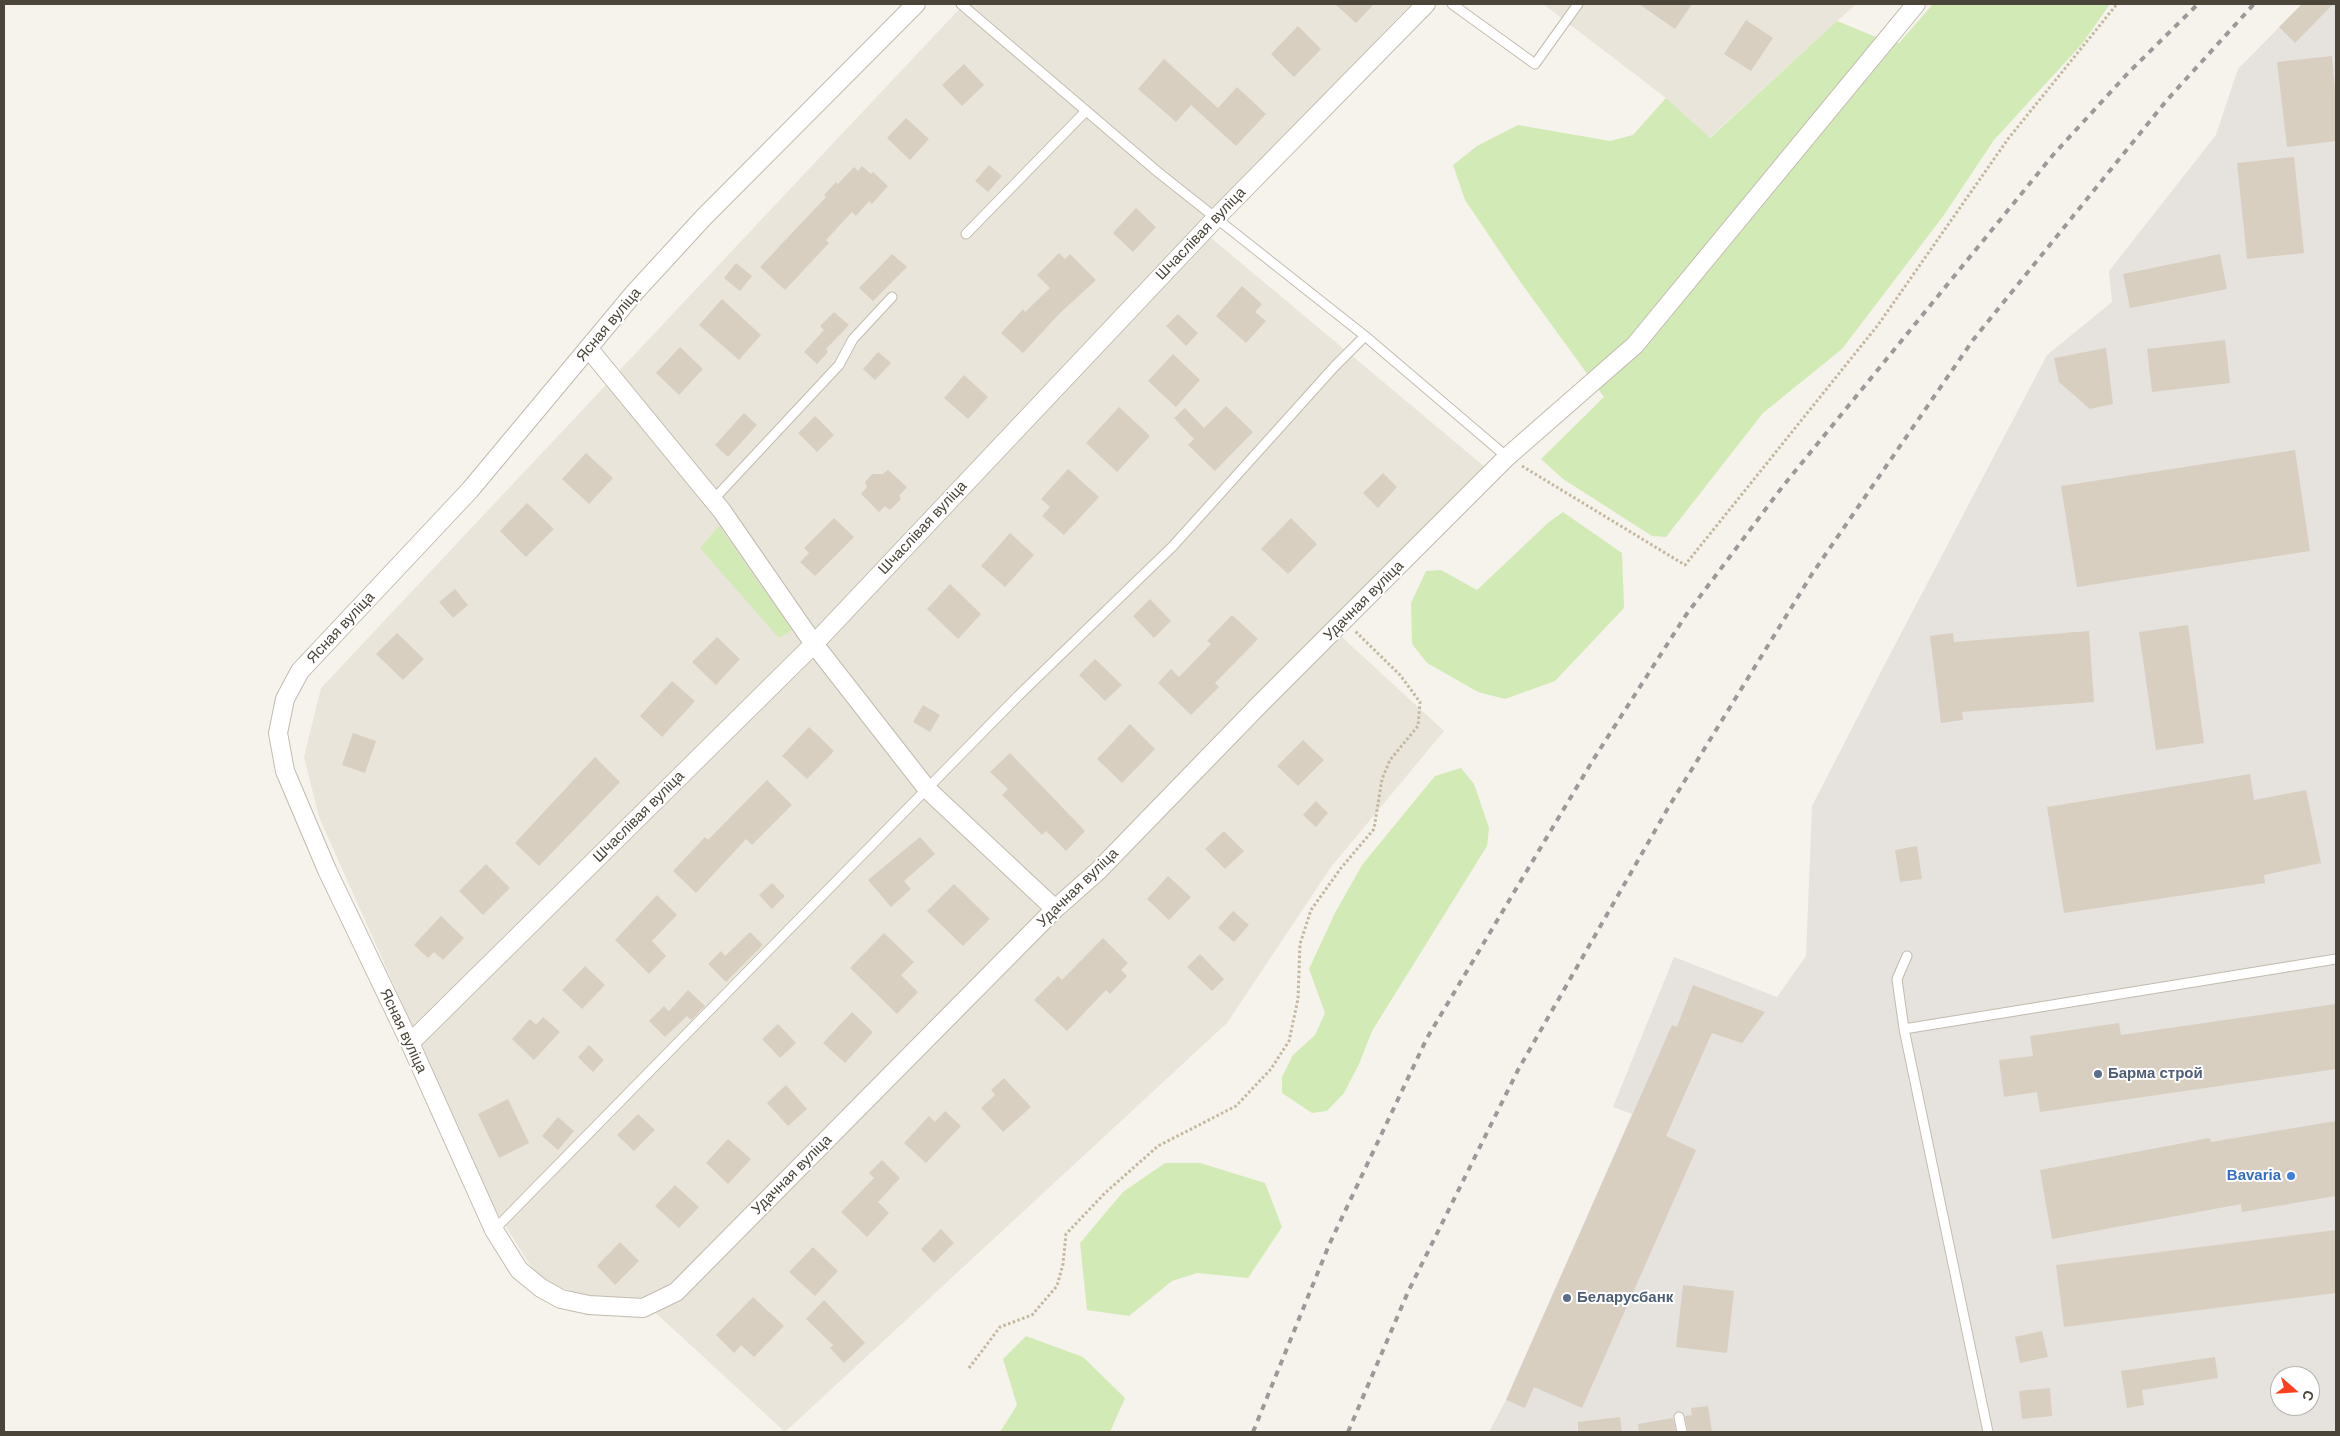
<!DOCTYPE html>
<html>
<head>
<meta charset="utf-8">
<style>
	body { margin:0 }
	#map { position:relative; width:2340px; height:1436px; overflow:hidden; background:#f6f3ec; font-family:Arial,sans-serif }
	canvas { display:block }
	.frame { position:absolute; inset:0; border:5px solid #4b4439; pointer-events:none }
	.north { position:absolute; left:2270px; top:1366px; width:50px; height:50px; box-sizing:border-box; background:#fff; border:1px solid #b7b4b0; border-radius:50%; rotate:109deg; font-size:14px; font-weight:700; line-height:20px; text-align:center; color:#4b4439 }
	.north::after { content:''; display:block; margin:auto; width:18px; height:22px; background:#fc3f1d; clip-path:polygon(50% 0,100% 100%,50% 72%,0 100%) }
</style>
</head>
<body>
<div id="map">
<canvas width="2340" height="1436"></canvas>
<div class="frame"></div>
<div class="north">С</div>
</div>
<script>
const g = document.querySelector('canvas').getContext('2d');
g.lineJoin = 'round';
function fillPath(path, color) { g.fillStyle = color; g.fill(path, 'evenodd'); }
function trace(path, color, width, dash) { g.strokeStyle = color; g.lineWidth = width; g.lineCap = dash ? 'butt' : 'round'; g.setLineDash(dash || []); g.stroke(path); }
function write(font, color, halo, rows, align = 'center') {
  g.font = font + ' Arial,sans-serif'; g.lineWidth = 4; g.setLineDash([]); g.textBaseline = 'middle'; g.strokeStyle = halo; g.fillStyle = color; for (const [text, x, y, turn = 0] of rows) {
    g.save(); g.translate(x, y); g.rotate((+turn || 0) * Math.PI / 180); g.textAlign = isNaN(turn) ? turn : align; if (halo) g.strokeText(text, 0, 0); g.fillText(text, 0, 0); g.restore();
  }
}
fillPath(new Path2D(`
	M964,4H1411L1198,227L1485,467L1330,626L1444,731L1331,867L1227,1023L785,1432L647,1305L592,1300L538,1278L490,1201L319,817L304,757L321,688Z
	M1543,4H1856L1709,138L1666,98Z`), '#eae5da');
fillPath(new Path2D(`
	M2302,4H2336V1432H1489L1506,1400L1632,1114L1613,1107L1674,957L1777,997L1806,956L1812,806L1886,662L2047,355L2112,302L2109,271L2216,135L2238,69ZM2280,1376H2310V1406H2280Z`), '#e6e2dd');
fillPath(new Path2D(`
	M1933,4H2110L2082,44L1994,140L1944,215L1842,349L1763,413L1666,537L1652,536L1563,479L1541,459L1604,397L1519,280L1465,200L1453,165L1477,146L1518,125L1610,141L1633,135L1666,98L1710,138L1837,21L1881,39L1899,43Z
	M1563,512L1622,553L1624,608L1555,681L1505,699L1478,692L1427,663L1412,644L1411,603L1426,571L1441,570L1477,590L1549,522Z
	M719,526L792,630L779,638L700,548Z
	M1461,768L1474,784L1489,828L1487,846L1372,1031L1359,1064L1344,1093L1327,1111L1312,1113L1282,1093V1077L1293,1055L1315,1035L1325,1013L1309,969L1335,913L1362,865L1435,776Z
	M1165,1163H1200L1265,1183L1282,1227L1248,1278L1197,1273L1172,1281L1129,1316L1087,1310L1080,1243L1123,1192Z
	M1026,1336L1083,1357L1125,1398L1110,1432H1000L1017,1405L1003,1359Z`), '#d2eab5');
fillPath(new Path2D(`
	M1335,4H1374L1356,23Z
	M1639,4H1692L1675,29Z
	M2302,4H2333L2295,43L2279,27Z
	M1746,20L1773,38L1751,71L1724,54Z
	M1298,26L1321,49L1294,77L1271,54Z
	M2332,56L2336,102V141L2287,147L2277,62Z
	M1164,59L1218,108L1237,87L1266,114L1236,146L1191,105L1176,122L1138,89Z
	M964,64L984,85L962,106L942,85Z
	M906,118L929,139L910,160L887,138Z
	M2294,157L2304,253L2247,259L2237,163Z
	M989,165L1002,176L988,192L975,181Z
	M862,166L871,174L873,172L888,186L872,204L869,201L856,216L852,212L826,240L829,243L785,290L760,267L826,197L824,195L836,182L838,184L854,167L858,171Z
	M1136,208L1156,227L1133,252L1113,233Z
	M1059,253L1065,259L1070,254L1096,280L1059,314L1023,353L1001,333L1023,309L1025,312L1050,288L1037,275Z
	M892,254L907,267L873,301L859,288Z
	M2220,254L2227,289L2130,308L2123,274Z
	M736,263L752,276L740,291L724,278Z
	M1242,286L1262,304L1255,312L1266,321L1246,343L1216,316Z
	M722,299L761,335L739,360L699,325Z
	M834,312L849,325L826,349L828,352L817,364L804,352L824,330L820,326Z
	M1178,314L1198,333L1186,346L1166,326Z
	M2225,340L2230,383L2152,392L2147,349Z
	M680,347L703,369L679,395L656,373Z
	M2106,348L2113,404L2090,409L2059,382L2054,358Z
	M878,352L891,363L875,380L863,369Z
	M1173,354L1200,380L1176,407L1148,381Z
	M964,375L988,397L968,419L944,398Z
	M1226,406L1253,432L1215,471L1188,445L1194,439L1174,418L1185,408L1204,428Z
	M1119,407L1150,436L1117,472L1086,443Z
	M744,413L757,425L728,457L715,445Z
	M815,416L834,435L817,452L798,433Z
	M2295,450L2310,551L2077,587L2061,486Z
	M586,453L613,478L589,504L562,479Z
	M1068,469L1099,497L1064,535L1042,516L1050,507L1041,499Z
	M888,470L907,487L899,496L901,499L890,510L885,506L879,512L861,494L867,487L865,482L872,474H883Z
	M1383,473L1397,487L1378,508L1363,493Z
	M527,503L554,529L526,557L500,531Z
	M834,518L854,537L815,576L800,562L809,553L804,548Z
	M1291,518L1317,544L1288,574L1261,549Z
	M1010,533L1034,555L1005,587L981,566Z
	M950,584L981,614L958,639L927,609Z
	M455,589L468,605L453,618L439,602Z
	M1150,599L1171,621L1154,638L1133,616Z
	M1232,615L1258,639L1215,683L1219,687L1191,715L1158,683L1171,669L1179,677L1211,644L1207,641Z
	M2188,625L2204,743L2156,750L2139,632Z
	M2089,631L2094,702L1962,712L1963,720L1941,723L1930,636L1953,633L1954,642Z
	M397,633L424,659L403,680L376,654Z
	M717,637L740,659L716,685L692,662Z
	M1095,659L1122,685L1105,701L1079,675Z
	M672,681L695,701L662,737L640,716Z
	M923,705L940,715L930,732L913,722Z
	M1130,724L1155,749L1122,783L1097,759Z
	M809,727L834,751L807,779L782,756Z
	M353,733L376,741L365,773L342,765Z
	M1303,740L1324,760L1298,786L1277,766Z
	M1010,753L1085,831L1066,851L1046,831L1042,835L1002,795L1008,789L990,772Z
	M595,757L620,782L539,866L515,843Z
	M2250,774L2254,800L2306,790L2321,863L2264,875L2265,883L2064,913L2047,807Z
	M767,780L792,805L752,845L746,839L696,893L673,871L705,837L708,840Z
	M1316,801L1328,813L1316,827L1303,815Z
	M1224,831L1244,851L1225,869L1205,849Z
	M920,837L935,854L904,881L911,889L891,907L868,880Z
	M1917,846L1922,879L1900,882L1895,850Z
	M486,864L510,888L483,915L459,891Z
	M1168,876L1191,897L1169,920L1147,899Z
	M772,883L785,896L772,909L759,895Z
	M954,884L990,919L963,946L927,911Z
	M657,895L677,915L652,941L666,956L649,974L615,940Z
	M1233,911L1249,925L1234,942L1218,928Z
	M441,916L464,938L443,960L434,952L428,958L414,945Z
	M750,932L763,945L726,982L708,964L721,951L725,956Z
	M884,933L914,962L901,975L918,992L897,1014L850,968Z
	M1103,938L1128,963L1121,970L1127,976L1110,994L1106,990L1067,1031L1034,1000L1058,976L1062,980Z
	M1200,954L1224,979L1212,991L1187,967Z
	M585,966L605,985L582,1009L562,990Z
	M1693,985L1765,1012L1742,1043L1712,1033L1666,1136L1696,1150L1582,1408L1534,1387L1525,1408L1506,1400L1672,1025L1677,1027Z
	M688,990L705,1006L691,1020L687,1016L665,1037L649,1021L664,1006L669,1011Z
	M2336,1004V1069L2040,1112L2037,1092L2004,1097L1999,1060L2033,1056L2030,1036L2119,1023L2121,1035Z
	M852,1012L873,1032L845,1063L823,1043Z
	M543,1017L560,1032L534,1060L512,1039L530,1019L536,1025Z
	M778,1024L796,1043L780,1058L762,1039Z
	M589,1045L604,1060L593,1072L578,1057Z
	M1004,1078L1031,1107L1003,1132L981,1108L995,1095L991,1090Z
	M786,1085L807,1109L788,1126L767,1103Z
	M508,1099L529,1143L499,1158L478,1114Z
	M945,1111L961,1126L926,1163L904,1143L929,1116L935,1122Z
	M638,1114L655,1130L634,1151L617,1135Z
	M558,1117L574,1131L558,1150L542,1136Z
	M2336,1121V1196L2242,1212L2241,1204L2052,1239L2040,1170L2210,1138L2211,1142Z
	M728,1139L751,1159L728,1184L706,1163Z
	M882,1160L900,1178L878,1202L889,1213L867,1237L841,1212L874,1178L869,1173Z
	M675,1185L699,1207L679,1228L655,1206Z
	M941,1229L954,1243L934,1263L921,1249Z
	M2336,1230V1293L2064,1327L2056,1265Z
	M620,1242L639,1261L615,1285L597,1266Z
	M813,1247L838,1271L815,1296L789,1272Z
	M1683,1285L1734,1291L1727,1353L1676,1347Z
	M753,1297L784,1326L754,1357L741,1345L734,1353L716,1335Z
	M824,1300L865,1343L844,1363L830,1348L833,1345L806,1319Z
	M2042,1331L2048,1357L2020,1363L2015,1337Z
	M2215,1357L2218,1378L2142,1390L2144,1405L2127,1408L2121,1371Z
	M2050,1388L2052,1416L2022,1419L2019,1391Z
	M1708,1406L1712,1432H1688L1685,1416L1692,1415L1691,1408Z
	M1620,1417L1622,1432H1578V1422Z
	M1673,1418L1676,1432H1639L1638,1424Z`), '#d8cfc1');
const service = new Path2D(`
	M961,4L1159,173L1365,336L1507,457
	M1452,4L1535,64L1578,4
	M966,234L1085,112
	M713,500L839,365L853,339L892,297
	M1907,956L1897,979L1904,1029L1988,1432
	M1904,1029L2336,959
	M494,1230L1018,696L1173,546L1335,366L1365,336
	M1679,1417L1682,1432`);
const minor = new Path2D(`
	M916,4L703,218L635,292L470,490L300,671L285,699L278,733L285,771L327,870L410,1043L494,1230L519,1270L541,1288L561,1299L589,1305L643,1308L676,1292L1055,909L1098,871L1261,703L1507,457L1635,345L1916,4
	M589,349L722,511L814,644L928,790L1055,909
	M410,1043L814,644L1216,218L1426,4`);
trace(service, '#c2bbae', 11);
trace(minor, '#c2bbae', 20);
trace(new Path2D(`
	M1522,466L1685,565L1878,325L2008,139L2117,4
	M969,1368L1000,1327L1032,1315L1057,1286L1063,1264L1066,1234L1105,1193L1158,1146L1236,1106L1271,1069L1289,1041L1298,999L1300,944L1311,910L1341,868L1374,829L1382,779L1390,760L1418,726L1420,702L1400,675L1355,631`), '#c4b79f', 3, [2.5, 2.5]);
trace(service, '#fff', 9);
trace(minor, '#fff', 18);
trace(new Path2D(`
	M1253,1432L1329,1245L1427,1038L1593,760L1686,615L1783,486L2053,155L2129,72L2198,4
	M1348,1432L1408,1292L1518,1070L1668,808L1812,574L1973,340L2167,100L2254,4`), '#9a9a9a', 4, [6, 6]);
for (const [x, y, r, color] of [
	[2098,1074,5,"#5c6f8a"],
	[2291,1176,5,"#3f7fe0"],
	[1567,1298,5,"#5c6f8a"]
]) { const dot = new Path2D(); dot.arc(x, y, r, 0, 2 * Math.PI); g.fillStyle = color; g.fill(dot); trace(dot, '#fff', 2); }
write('15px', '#4b4439', '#fff', [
	["Шчаслівая вуліца",1201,234,-46],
	["Ясная вуліца",609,325,-50],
	["Шчаслівая вуліца",923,528,-47],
	["Удачная вуліца",1364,601,-45],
	["Ясная вуліца",341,628,-47],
	["Шчаслівая вуліца",639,817,-45],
	["Удачная вуліца",1078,888,-44],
	["Ясная вуліца",403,1031,65],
	["Удачная вуліца",792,1175,-45]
]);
write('bold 15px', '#4e5e75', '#fff', [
	["Барма строй",2108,1074],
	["Беларусбанк",1577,1298]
], 'left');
write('bold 15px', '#366cbe', '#fff', [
	["Bavaria",2281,1176]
], 'right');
</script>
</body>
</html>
